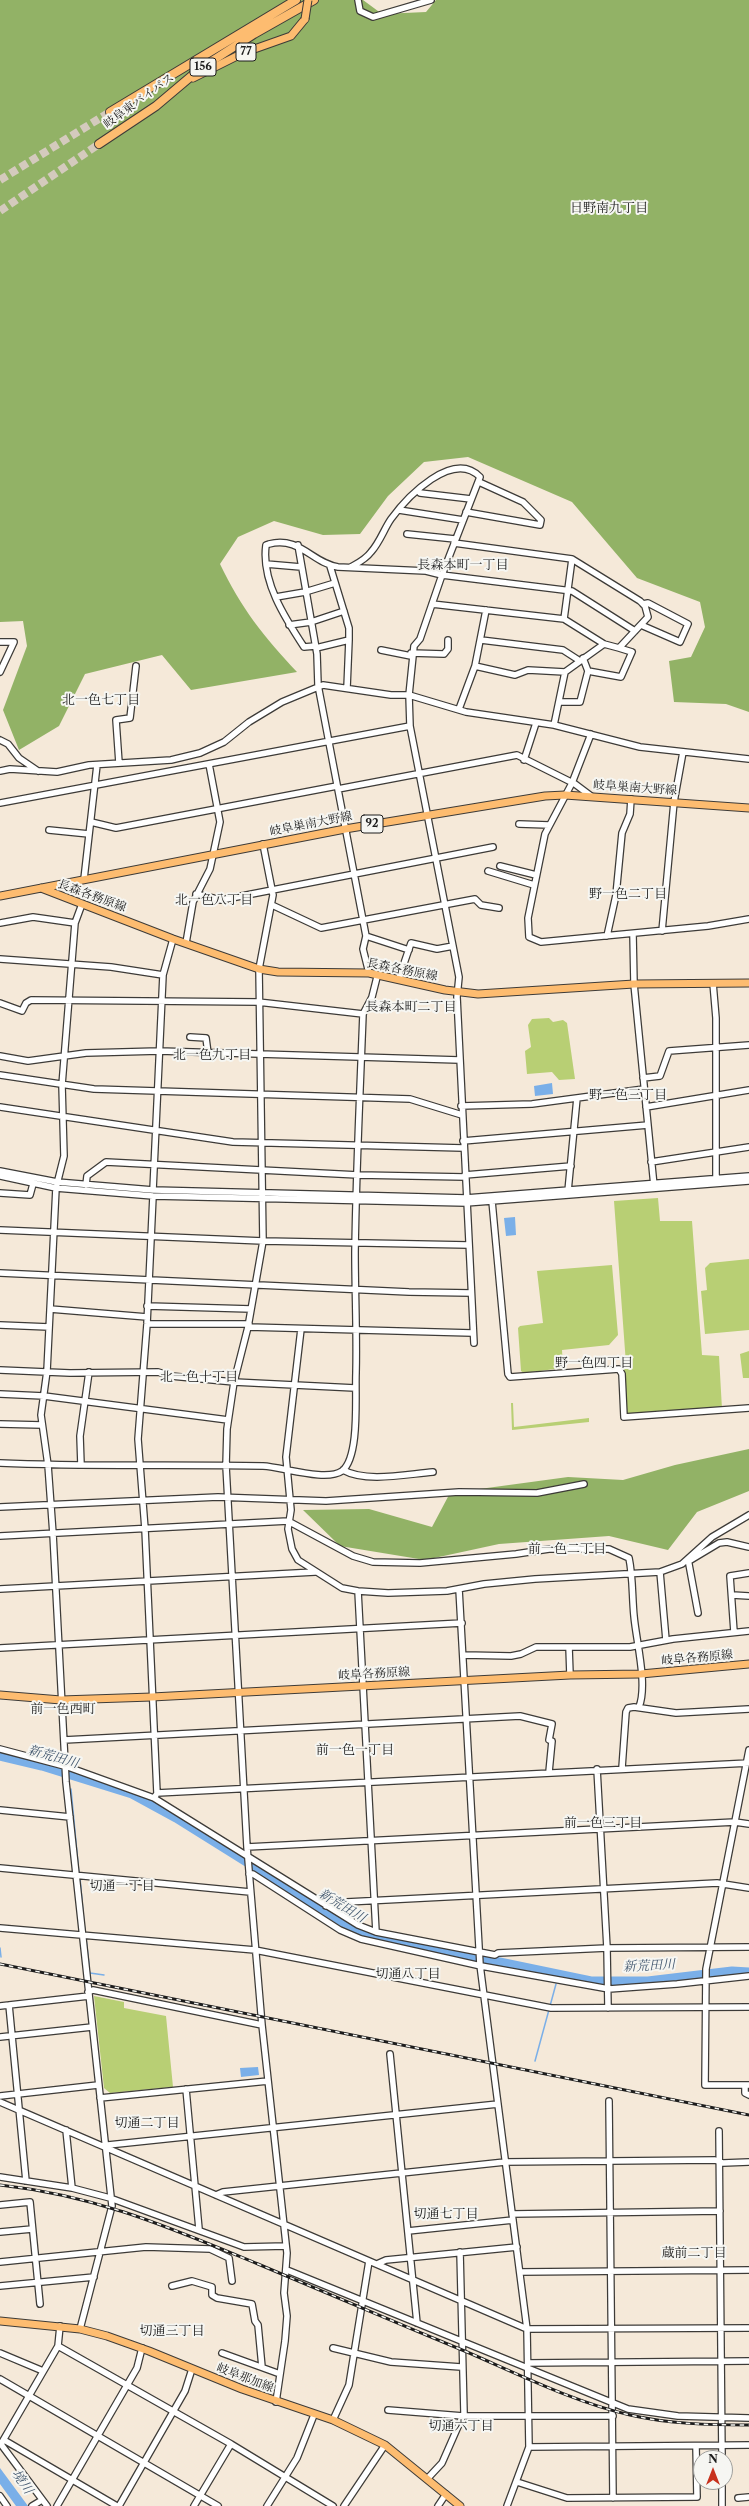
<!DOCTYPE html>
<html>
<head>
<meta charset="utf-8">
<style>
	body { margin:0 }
	#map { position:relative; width:749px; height:2506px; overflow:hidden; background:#f5e9d9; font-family:"Libre Caslon Text",serif }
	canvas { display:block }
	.north { position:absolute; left:693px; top:2450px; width:40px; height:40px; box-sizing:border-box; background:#f6f6f2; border:1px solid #9f9f9c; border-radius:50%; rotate:0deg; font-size:11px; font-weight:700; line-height:16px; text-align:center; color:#1c1c1c }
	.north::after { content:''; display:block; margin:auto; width:14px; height:18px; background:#c8321e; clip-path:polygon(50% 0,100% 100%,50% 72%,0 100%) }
</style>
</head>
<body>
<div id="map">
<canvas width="749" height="2506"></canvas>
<div class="north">N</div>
</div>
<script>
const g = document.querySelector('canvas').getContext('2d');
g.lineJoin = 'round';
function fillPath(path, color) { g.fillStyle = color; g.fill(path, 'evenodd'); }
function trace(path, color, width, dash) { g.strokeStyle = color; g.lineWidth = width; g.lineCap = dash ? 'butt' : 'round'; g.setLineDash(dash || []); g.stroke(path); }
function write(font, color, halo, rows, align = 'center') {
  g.font = font + ' "Libre Caslon Text","Noto Serif JP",serif'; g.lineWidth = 4; g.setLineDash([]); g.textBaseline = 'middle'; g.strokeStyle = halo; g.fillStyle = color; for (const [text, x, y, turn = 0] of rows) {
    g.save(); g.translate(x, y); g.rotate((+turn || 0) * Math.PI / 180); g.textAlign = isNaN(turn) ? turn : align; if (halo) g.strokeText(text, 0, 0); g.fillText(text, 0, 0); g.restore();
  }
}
fillPath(new Path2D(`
	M549,1018L553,1022L563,1020L567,1023L575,1079L559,1080L552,1072L527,1074L525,1051L531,1047L528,1025L532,1019Z
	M658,1198L660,1221H692L702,1355L719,1356L722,1409L626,1415L622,1364H626L614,1201Z
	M749,1259V1330L705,1334L701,1291L707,1290L705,1268L710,1263Z
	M612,1265L618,1335L609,1345L562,1350L563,1368L524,1373L521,1371L518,1328L520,1326L543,1323L537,1271Z
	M749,1351V1378H743L740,1354Z
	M511,1403H513L514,1427L589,1418V1422L512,1430Z
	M94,1996L124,2002V2008L166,2016L173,2087L110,2093L104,2088Z`), '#b8cf74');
fillPath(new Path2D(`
	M0,0H363L382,14L426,12L436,0H749V712L726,704L674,702L669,661L691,657L705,627L700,602L637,578L572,502L468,457L424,462L388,496L360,534L323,535L274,521L238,537L220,564C241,608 264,637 297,672L191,690L162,655L85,674L59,726L19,750L3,710L27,646L23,621L0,622Z
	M749,1449V1491L697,1512L668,1550L609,1536L499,1544L425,1560L340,1546L303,1510L369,1509L432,1527L450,1493L568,1477L623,1480L675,1465Z`), '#92b266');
fillPath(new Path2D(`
	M552,1083L553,1094L535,1096L534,1086Z
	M515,1217L516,1235L506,1236L504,1218Z
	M258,2067L259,2075L241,2077L240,2068Z
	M0,2468L28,2506H16L0,2484Z`), '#7aafe8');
trace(new Path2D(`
	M71,1789L79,1874
	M80,1878L85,1934
	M86,1938L89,1964
	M0,1948L1,1957
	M89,1970L90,1973L104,1975
	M535,2061L556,1984`), '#7aafe8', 1.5);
trace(new Path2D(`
	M0,1756L42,1766L132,1794L176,1818L360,1933L591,1981H648L732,1971L749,1972`), '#7aafe8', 9);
trace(new Path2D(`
	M0,180L110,112
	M0,211L99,144`), '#d4cabd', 8, [8, 4]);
const minor = new Path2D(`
	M358,0L360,11L373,17L431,0
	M418,490L420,493L471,499
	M399,510L463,520
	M466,512L540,525L541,520L523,502L479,482
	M407,534L455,539
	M298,545L317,654L318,685L366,936L363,949L369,973
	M266,564L301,567
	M351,567C358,563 366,559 371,552C380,542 384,529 391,519C407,497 453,449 480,477L442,575L420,639L414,646L409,695L410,726L459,977L457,997L474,1343
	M276,597L305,592L335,583
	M432,604L564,619L604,644L619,648L648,617L645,606L640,601L572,559L454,543
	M564,619L572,559
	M289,625L311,622L344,611
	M641,625L680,642L688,624L648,603L643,604
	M481,640L563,650L580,661
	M0,642H14L0,672
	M315,646L304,647C285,618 261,581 266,545L269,544C300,536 312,563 338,567L426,571L442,575L572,591L635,631
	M316,648L349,640V628L330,566
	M381,650L411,656
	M411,653L444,654L448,649V640
	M475,666L515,675L528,670L565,672
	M588,671L621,677L632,652L619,648
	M347,688L349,640
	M559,702H580L588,671L583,658
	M459,709L475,666L486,610
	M554,725L565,672L604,644
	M591,734L572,783L545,834L528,918L529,937L541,942L708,926L749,919
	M0,740L8,744L19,758L38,771
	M524,760L536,723
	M119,763L116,720L130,718L136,666
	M0,771L10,769L57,772L89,765L171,760L200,753L224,742L249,722L282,702L323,685L391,695H409L466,712L554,725L640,747L749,759
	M338,789L517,755L575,784L591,796
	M0,803L410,726
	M91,822L116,828L337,786
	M519,824L549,825
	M49,830L89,834
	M500,866L536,875
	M488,871L534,885
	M84,879L97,765
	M196,894L221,900L493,847
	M272,905L321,928L475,899L481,905L499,908
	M0,923L33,917L75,923
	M662,931L674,802L683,752
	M633,934L634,984L654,1186
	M366,936L409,950
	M607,936L616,895L622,833L630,814L631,799
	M186,943L193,902L210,869L220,822L209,764
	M0,959L111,967L163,975
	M399,978L411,943L437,949L453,946
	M713,983L716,1018V1178
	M0,1003L22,1011L26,1003L31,1000L258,1002L363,1014
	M190,1037L206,1038L208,1053
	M0,1056L28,1061L86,1053L159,1051L459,1060
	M0,1075L94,1089L410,1099L462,1115
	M643,1078L660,1076L669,1051L749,1045
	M461,1106L532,1104L644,1089
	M0,1107L233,1142L463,1148
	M646,1107L749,1090
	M463,1141L648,1125
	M651,1162L749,1147
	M0,1171L57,1182L153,1190L466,1198L749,1176
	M465,1175L571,1166
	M0,1176L56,1188L153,1196L466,1203L749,1181
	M86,1185L87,1176L106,1162L358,1175L465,1177
	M153,1190L163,975L173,939
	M568,1191L577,1098
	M0,1193L30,1195L33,1184
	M153,1196L147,1324L138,1439L145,1529L157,1793L749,1763
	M492,1201L508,1374L510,1377L619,1369L622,1374L624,1417L749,1408
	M0,1230L263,1241L468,1245
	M0,1273L409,1292L471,1293
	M147,1306L251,1309
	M50,1309L147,1317
	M147,1324H249
	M0,1325L49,1327
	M248,1327L472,1333
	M301,1329L286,1457L291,1510L288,1529L292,1549L298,1560L342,1588L358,1591L388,1593L447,1591L484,1584L535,1579L660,1572L682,1564L712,1537L749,1515
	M0,1370L70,1373L158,1372L171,1376L234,1382L355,1388
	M0,1394L44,1396L228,1420
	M0,1424L42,1425
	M0,1463C87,1467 175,1464 263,1466C283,1467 326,1482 342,1471C360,1457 355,1396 356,1373C357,1333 355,1293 355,1252C356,1173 360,1093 363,1014L372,997L377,977
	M81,1465L80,1436L89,1372
	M343,1470C366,1483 407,1474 433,1472
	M0,1507L218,1497L326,1501L459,1492L537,1493L584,1484
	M0,1536L288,1521L353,1556L373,1562L420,1563L516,1554L549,1549H609L629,1558C633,1577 632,1596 634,1616C636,1640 648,1685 639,1707
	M688,1559L698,1613
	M689,1561L719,1543L727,1542L749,1547
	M660,1572L666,1640
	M0,1589L315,1572
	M459,1589L480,1965L527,2329L529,2447L507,2506
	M358,1591L376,1932L495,1955L498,1953L607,1948L749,1947
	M732,1595L749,1596
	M734,1632L730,1576L749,1573
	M569,1647L570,1675
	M0,1648L462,1623
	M464,1655L511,1656L521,1654L536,1647H630L673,1639L749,1631
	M64,1740L520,1716L552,1724L549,1740L552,1741L549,1772
	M0,1749L68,1767L154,1798L156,1795
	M749,1750L706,1969L705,2085H749
	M622,1768L626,1712L628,1708L634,1707L676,1713L749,1709
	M597,1769L607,1948L608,2008
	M154,1798L358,1925L376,1932
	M0,1810L70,1817
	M247,1847L735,1822L749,1824
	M0,1868L250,1892
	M249,1874H253L340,1930L361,1939L481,1966L609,1989L677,1984L749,1976
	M326,1906L327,1903L717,1883L749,1888
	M0,1928L255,1950L551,2008L749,2007
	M88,1992L93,1990L262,2025L247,1847L226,1466L227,1429L234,1382L248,1327L263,1241L259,969L273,895L263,844
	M9,2005L26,2181
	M0,2006L89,1996
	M262,2025L287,2253L284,2293L287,2316L285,2341L276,2402
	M0,2037L92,2027
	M390,2054L417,2323
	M745,2085V2093L749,2095
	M186,2089L199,2229
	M0,2096L98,2085
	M100,2098L268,2081
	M609,2101L613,2498
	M0,2102L527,2329L749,2328
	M66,2130L72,2188
	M719,2131L722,2458
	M105,2147L108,2145L498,2104
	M0,2177L72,2188L110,2198L244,2247L286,2246
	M216,2195L223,2192L505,2162L715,2160L723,2163L749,2162
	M0,2205L30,2202L40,2304
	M512,2214L720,2211
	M408,2231L513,2220
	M0,2232L32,2229
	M0,2262L146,2247L210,2249L229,2258L232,2281
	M377,2264L386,2260L517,2247
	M287,2270L628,2409L678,2416L749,2418
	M520,2272L749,2270
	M0,2286L94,2277
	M172,2286L192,2281L212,2287V2295L217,2298L252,2304L255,2321L258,2325L262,2367
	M80,2329L112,2206L66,1782L53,1534L48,1465L41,1415L47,1371L56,1188L64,1156L62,1085L75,923L82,904
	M58,2346L231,2444L333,2506
	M333,2348L391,2362L461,2367
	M0,2353L43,2371
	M222,2353L280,2374
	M528,2363L749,2361
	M0,2379L218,2506
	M388,2410L463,2416H613
	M333,2420L349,2385L369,2261
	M4,2440L117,2506
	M0,2443L47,2506
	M1,2444L58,2346L60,2326
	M529,2447L749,2445
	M428,2478L442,2463L464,2413L460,2252
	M517,2482L567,2498L697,2497L696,2446
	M0,2496L7,2506
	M738,2498L749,2497
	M32,2506L42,2500
	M57,2506L137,2368L142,2348
	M119,2506L185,2391L192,2369
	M194,2506L231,2444
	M267,2506L297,2458L314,2415
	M344,2506L385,2445
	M438,2506L446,2494
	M722,2506V2482`);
const major = new Path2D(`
	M193,78L243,53L291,36L305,19
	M41,888L173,939L259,969L278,972L369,973L445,990L478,994L634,984L749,983
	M0,896L345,829L545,796L565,795L749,808
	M0,1695L61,1700L152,1697L570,1675L641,1674L749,1664
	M0,2321L80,2329L107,2336L149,2351L242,2389L333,2420L385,2445L460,2506`);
const highway = new Path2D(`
	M110,112L296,0
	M99,144L156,106L201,68L254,34L314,0`);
trace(minor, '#3d3b38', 8);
trace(major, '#3d3b38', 9);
trace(highway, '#3d3b38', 10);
trace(minor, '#fff', 5.5);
trace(major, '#fdbc70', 7);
trace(highway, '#fdbc70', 8);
const rail = new Path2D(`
	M0,1964L749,2115
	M0,2185C98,2196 168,2227 258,2264C327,2293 397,2323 467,2352C520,2375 574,2402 630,2415C669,2424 709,2425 749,2425`);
trace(rail, '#1c1c1c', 3);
trace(rail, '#f6f6f2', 1.5, [4.5]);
const majorBridge = new Path2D(`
	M305,19L308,0`);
trace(majorBridge, '#3d3b38', 9, []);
trace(majorBridge, '#fdbc70', 7);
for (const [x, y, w] of [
	[246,52,20],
	[203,67,26],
	[372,824,22]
]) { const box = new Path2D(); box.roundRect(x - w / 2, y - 9, w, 18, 3); g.fillStyle = '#f6f6f2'; g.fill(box); trace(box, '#1c1c1c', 1); }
write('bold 11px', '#1c1c1c', null, [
	["77",246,52],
	["156",203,67],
	["92",372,824]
]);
write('12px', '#1c1c1c', '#f6f6f2', [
	["岐阜東バイパス",139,101,-36],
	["岐阜巣南大野線",635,788,4],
	["岐阜巣南大野線",311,824,-11],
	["長森各務原線",92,896,20],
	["長森各務原線",402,970,11],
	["岐阜各務原線",697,1658,-5],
	["岐阜各務原線",374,1674,-3],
	["岐阜那加線",245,2378,21]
]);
write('13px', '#1c1c1c', '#f6f6f2', [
	["日野南九丁目",609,208],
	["長森本町一丁目",463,565],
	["北一色七丁目",101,700],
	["野一色二丁目",628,894],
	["北一色八丁目",214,900],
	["長森本町二丁目",411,1007],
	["北一色九丁目",212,1055],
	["野一色三丁目",628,1095],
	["野一色四丁目",594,1363],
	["北一色十丁目",199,1377],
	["前一色二丁目",567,1549],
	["前一色西町",63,1709],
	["前一色一丁目",355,1750],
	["前一色三丁目",603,1823],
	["切通一丁目",122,1886],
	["切通八丁目",408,1974],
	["切通二丁目",147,2123],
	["切通七丁目",446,2214],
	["蔵前二丁目",694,2253],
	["切通三丁目",172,2331],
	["切通六丁目",461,2426]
]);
write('italic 13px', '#42576e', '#f6f6f2', [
	["新荒田川",53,1757,16],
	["新荒田川",342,1906,31],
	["新荒田川",649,1966,-3],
	["境川",22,2482,56]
]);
</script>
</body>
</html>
